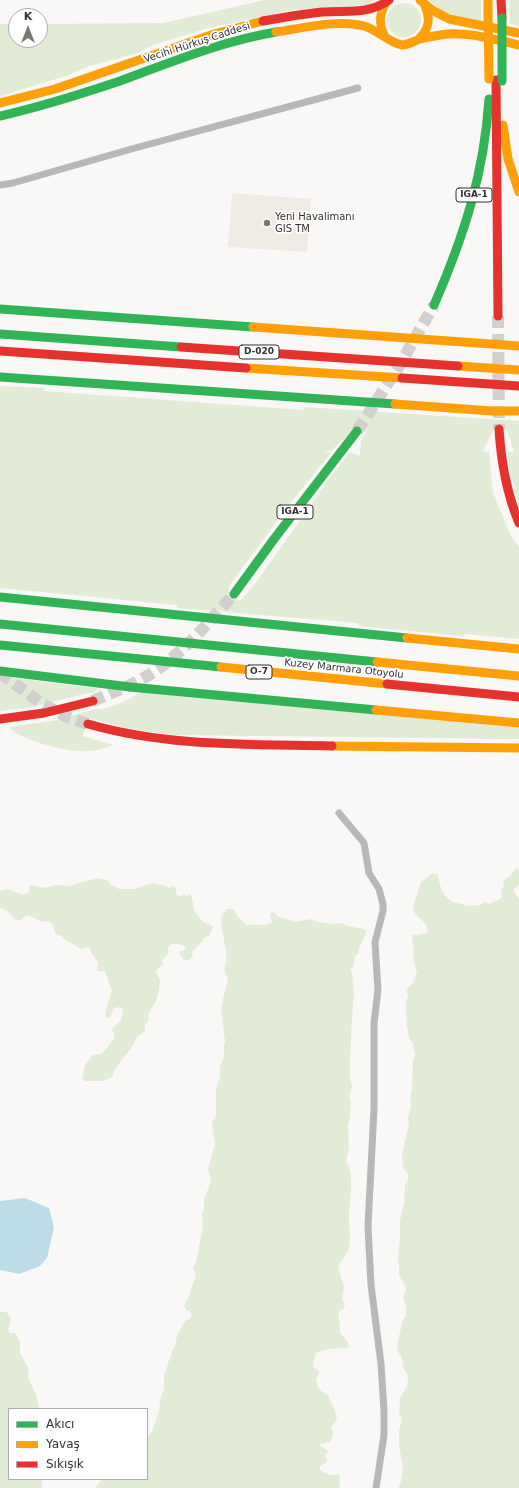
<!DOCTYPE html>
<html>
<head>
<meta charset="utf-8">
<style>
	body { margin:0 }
	#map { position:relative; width:519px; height:1488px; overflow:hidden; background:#faf8f6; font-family:"DejaVu Sans",sans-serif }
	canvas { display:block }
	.legend { position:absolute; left:8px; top:1408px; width:140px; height:72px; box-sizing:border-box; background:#fff; border:1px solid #adadac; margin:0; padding:5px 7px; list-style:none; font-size:12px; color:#333130 }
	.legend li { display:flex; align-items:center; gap:8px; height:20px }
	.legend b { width:20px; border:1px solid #adadac }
	.north { position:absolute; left:8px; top:8px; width:40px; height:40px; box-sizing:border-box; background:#fff; border:1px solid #adadac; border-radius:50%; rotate:0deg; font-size:11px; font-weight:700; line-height:16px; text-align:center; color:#333130 }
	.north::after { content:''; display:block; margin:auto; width:14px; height:18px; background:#797775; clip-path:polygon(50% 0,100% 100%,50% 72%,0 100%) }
</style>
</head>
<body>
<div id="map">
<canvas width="519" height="1488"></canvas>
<ul class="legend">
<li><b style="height:5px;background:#30b455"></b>Akıcı</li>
<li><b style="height:5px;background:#ff9f0a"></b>Yavaş</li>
<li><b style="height:5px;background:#e5322d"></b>Sıkışık</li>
</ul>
<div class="north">K</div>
</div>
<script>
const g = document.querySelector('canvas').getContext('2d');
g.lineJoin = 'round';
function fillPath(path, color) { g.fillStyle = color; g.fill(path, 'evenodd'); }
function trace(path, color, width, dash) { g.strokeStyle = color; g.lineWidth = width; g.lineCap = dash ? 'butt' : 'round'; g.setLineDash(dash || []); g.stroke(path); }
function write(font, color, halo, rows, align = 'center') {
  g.font = font + ' "DejaVu Sans",sans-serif'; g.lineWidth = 3.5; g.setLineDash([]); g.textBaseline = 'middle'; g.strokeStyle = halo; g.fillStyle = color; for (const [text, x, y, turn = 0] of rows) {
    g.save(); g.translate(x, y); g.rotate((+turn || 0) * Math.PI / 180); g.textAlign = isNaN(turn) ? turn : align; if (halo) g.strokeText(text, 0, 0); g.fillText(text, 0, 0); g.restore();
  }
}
fillPath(new Path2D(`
	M232,193L311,199L307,252L228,247Z`), '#f0eae4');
fillPath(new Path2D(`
	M265,0H377L367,5L292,10L205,29L153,45L138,53L90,66L66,76L0,96V24H16V40H40V24L163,23Z
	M429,0H481V22C460,17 445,17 429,0Z
	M509,0H519V26L510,24Z
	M387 20a17 17 0 1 1 34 0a17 17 0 1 1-34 0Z
	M0,386L45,388L44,391L304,410L305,407L519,421V503L509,466L508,452H514L507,430L494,429L483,451L489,452L493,493L510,534L519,547V639L466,634L463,636L359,626L358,623L177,608V605L0,588ZM352,431L366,432L361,440L360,456L350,452L327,482L255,584L240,601L229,592V586L292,501L331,453L324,452L332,450Z
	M0,676L102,689L95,691L94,693H88L32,707L0,711Z
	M144,691L519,728V739L174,735L125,728L89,718L82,736L114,745C103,749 90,752 78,751C61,750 20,740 9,727L57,720L99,708L100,710L121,703Z
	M516,868L519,870V884L513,890L519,899V1488H398L401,1482L403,1468L399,1445V1431L402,1418L399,1413L400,1398L407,1387L408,1376L403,1367L402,1357L398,1352L397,1344L403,1320L406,1316V1306L403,1298L406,1291L405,1286L399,1275V1266L398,1257L400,1238V1220L404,1204L405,1185L408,1180V1174L403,1167L402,1154L409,1124L408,1117L411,1106L410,1097L412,1089L413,1061L415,1056L413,1043L410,1040L407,1027L406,1004L408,996L406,990L413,983L417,972L413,960L414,954L412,936L415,934L419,935L424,933H426L428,931L426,924L415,914L413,907L421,882L433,873L438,875C440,888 443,898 456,903C460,904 462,903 465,906L480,905L485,902L490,904L495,901L499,900L502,897L501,890L504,885L503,881L511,875Z
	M99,878L109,881L111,885L119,889H135L152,883L163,885L169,888L174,886L176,889V894L178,896L184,895L187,896L188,894L191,895L195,912L203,922L211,925L213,927L210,935L204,938L202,942L192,952L193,956L189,960H184L179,954L180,951L185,950L186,947L176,943L170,945L168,948C169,954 166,957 162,960L163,965L157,969L156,972L160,980C159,987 159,996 155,1003C153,1007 150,1010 148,1014L149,1019L145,1025V1031L137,1037L132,1047L115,1069L112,1077L103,1081H85L82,1079L85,1065L93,1055L101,1054L107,1048L114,1038V1033L112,1031L113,1027L121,1021L123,1010L121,1007L114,1008L110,1017L106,1018C104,1009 110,999 112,990L110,986L105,971H97L98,963L91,952V948L89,947L81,949L64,939L62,936L57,935C53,931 54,926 51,922C47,921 43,922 41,921C32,918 29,911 20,921L14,919L9,912L0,908V891L8,889C16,891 20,897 28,893L30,886L32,885L45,888L55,885L70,886L78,883Z
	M227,909H233L238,917L247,925C258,923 263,928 272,922L270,916L271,912L275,913L277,916L296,922L310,919L318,922L331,924L341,923L348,926L364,929L367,931L358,950L359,953L355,956L353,968H351V971L352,973L354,992L351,1034L350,1076L352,1087L349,1098L351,1101L350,1118L348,1126L349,1148L346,1161C355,1173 349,1205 349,1220C349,1230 352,1241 348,1251C346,1256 341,1261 338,1267L344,1287L342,1300L345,1305L343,1310H340C337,1318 341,1325 340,1333L348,1342L349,1346L346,1349C340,1347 322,1350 316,1353C315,1357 313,1363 313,1367L319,1371V1374L316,1380C317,1387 321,1393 328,1395L334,1408L337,1419L331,1428C335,1433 333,1437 330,1442L320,1444V1446L329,1451L325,1455L327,1460V1462L320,1466V1470L329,1475L339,1474L340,1488H95L102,1479H147V1439L152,1431L159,1412L160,1400L164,1389V1376L172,1351L175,1346L177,1336L185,1321L190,1319L192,1314L190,1311L186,1310L184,1306C190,1297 191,1286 196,1277L193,1267L196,1262L203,1227L202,1215L204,1210V1199L211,1182L208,1168L215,1144L212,1123L216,1116V1089L220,1077V1066L224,1057V1046L225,1041L221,1008L228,979C221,968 228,962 226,951C224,941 222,930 221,920L222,915Z
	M0,1312H6C13,1317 11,1322 8,1329L10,1333H15L20,1342V1353L29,1369L28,1376L30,1382L34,1391L36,1394L39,1409H9V1479H42V1488H0Z`), '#e2ebd6');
fillPath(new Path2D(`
	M25,1198L49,1208L54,1227L47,1258L40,1266L19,1274L0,1270V1201Z`), '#bcdde7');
trace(new Path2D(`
	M498,316L499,429
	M357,431L399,366L434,305
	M0,673L41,703L65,716L88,724
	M93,701C112,692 134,685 152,673C183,653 209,622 234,594`), '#d2d0ce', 12, [12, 6]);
trace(new Path2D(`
	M0,185L13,183L135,148L358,88
	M339,813L364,843L369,873L379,889L383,904V911L375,942L378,990L374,1023V1109L368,1226L371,1285L381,1364L384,1411V1435L376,1488`), '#b9b8b7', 7);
trace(new Path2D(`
	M0,116C40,107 78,95 117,82C169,63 222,41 276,32
	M434,305C464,236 484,174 489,99
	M0,309L253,327
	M0,334L181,347
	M0,377L395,404
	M234,594L274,539L357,431
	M0,597L407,638
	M0,624L377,662
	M0,645L221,667
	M0,671L130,687L376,710`), '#30b455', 9);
trace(new Path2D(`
	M420,0L432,10L449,19L519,33
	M488,0V16
	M276,32C304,28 336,19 364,26C378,30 391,44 402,45C409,45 414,41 420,39C428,37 438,35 447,34C471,32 495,40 519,45
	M384,35C379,24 379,15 385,4
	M419,39C429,29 431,19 425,6
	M0,103L55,89L214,34L263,21
	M503,125L508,159L519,192
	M253,327L519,346
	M458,366L519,370
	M246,368L402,378
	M395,404L492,411H519
	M407,638L519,649
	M377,662L519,676
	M221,667L387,684
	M376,710L519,723
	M332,746L519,748`), '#ff9f0a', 9);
trace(new Path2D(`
	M501,0L502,18
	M263,21C283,17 303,14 322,12C346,10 369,15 389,0
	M496,80L498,316
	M181,347L458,366
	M0,351L246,368
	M402,378L519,386
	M499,429C501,462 506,492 519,523
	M387,684L519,697
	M0,719L44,713L93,701
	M88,724C168,747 249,744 332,746`), '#e5322d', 9);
trace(new Path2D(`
	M502,18V81`), '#30b455', 9);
trace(new Path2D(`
	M488,16L489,79`), '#ff9f0a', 9);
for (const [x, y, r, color] of [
	[267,223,4,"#797775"]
]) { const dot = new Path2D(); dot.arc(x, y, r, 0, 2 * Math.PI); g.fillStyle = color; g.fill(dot); trace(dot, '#fff', 1.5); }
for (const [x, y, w] of [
	[474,195,36],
	[259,352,40],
	[295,512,36],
	[259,672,26]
]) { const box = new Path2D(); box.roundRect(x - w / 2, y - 7, w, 14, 3); g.fillStyle = '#fff'; g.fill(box); trace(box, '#333130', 1); }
write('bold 9px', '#333130', null, [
	["IGA-1",474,195],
	["D-020",259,352],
	["IGA-1",295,512],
	["O-7",259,672]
]);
write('10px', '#333130', '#fff', [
	["Vecihi Hürkuş Caddesi",197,43,-18],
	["Kuzey Marmara Otoyolu",344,669,6]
]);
write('10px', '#333130', '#fff', [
	["Yeni Havalimanı",275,217],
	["GIS TM",275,229]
], 'left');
</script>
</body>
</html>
